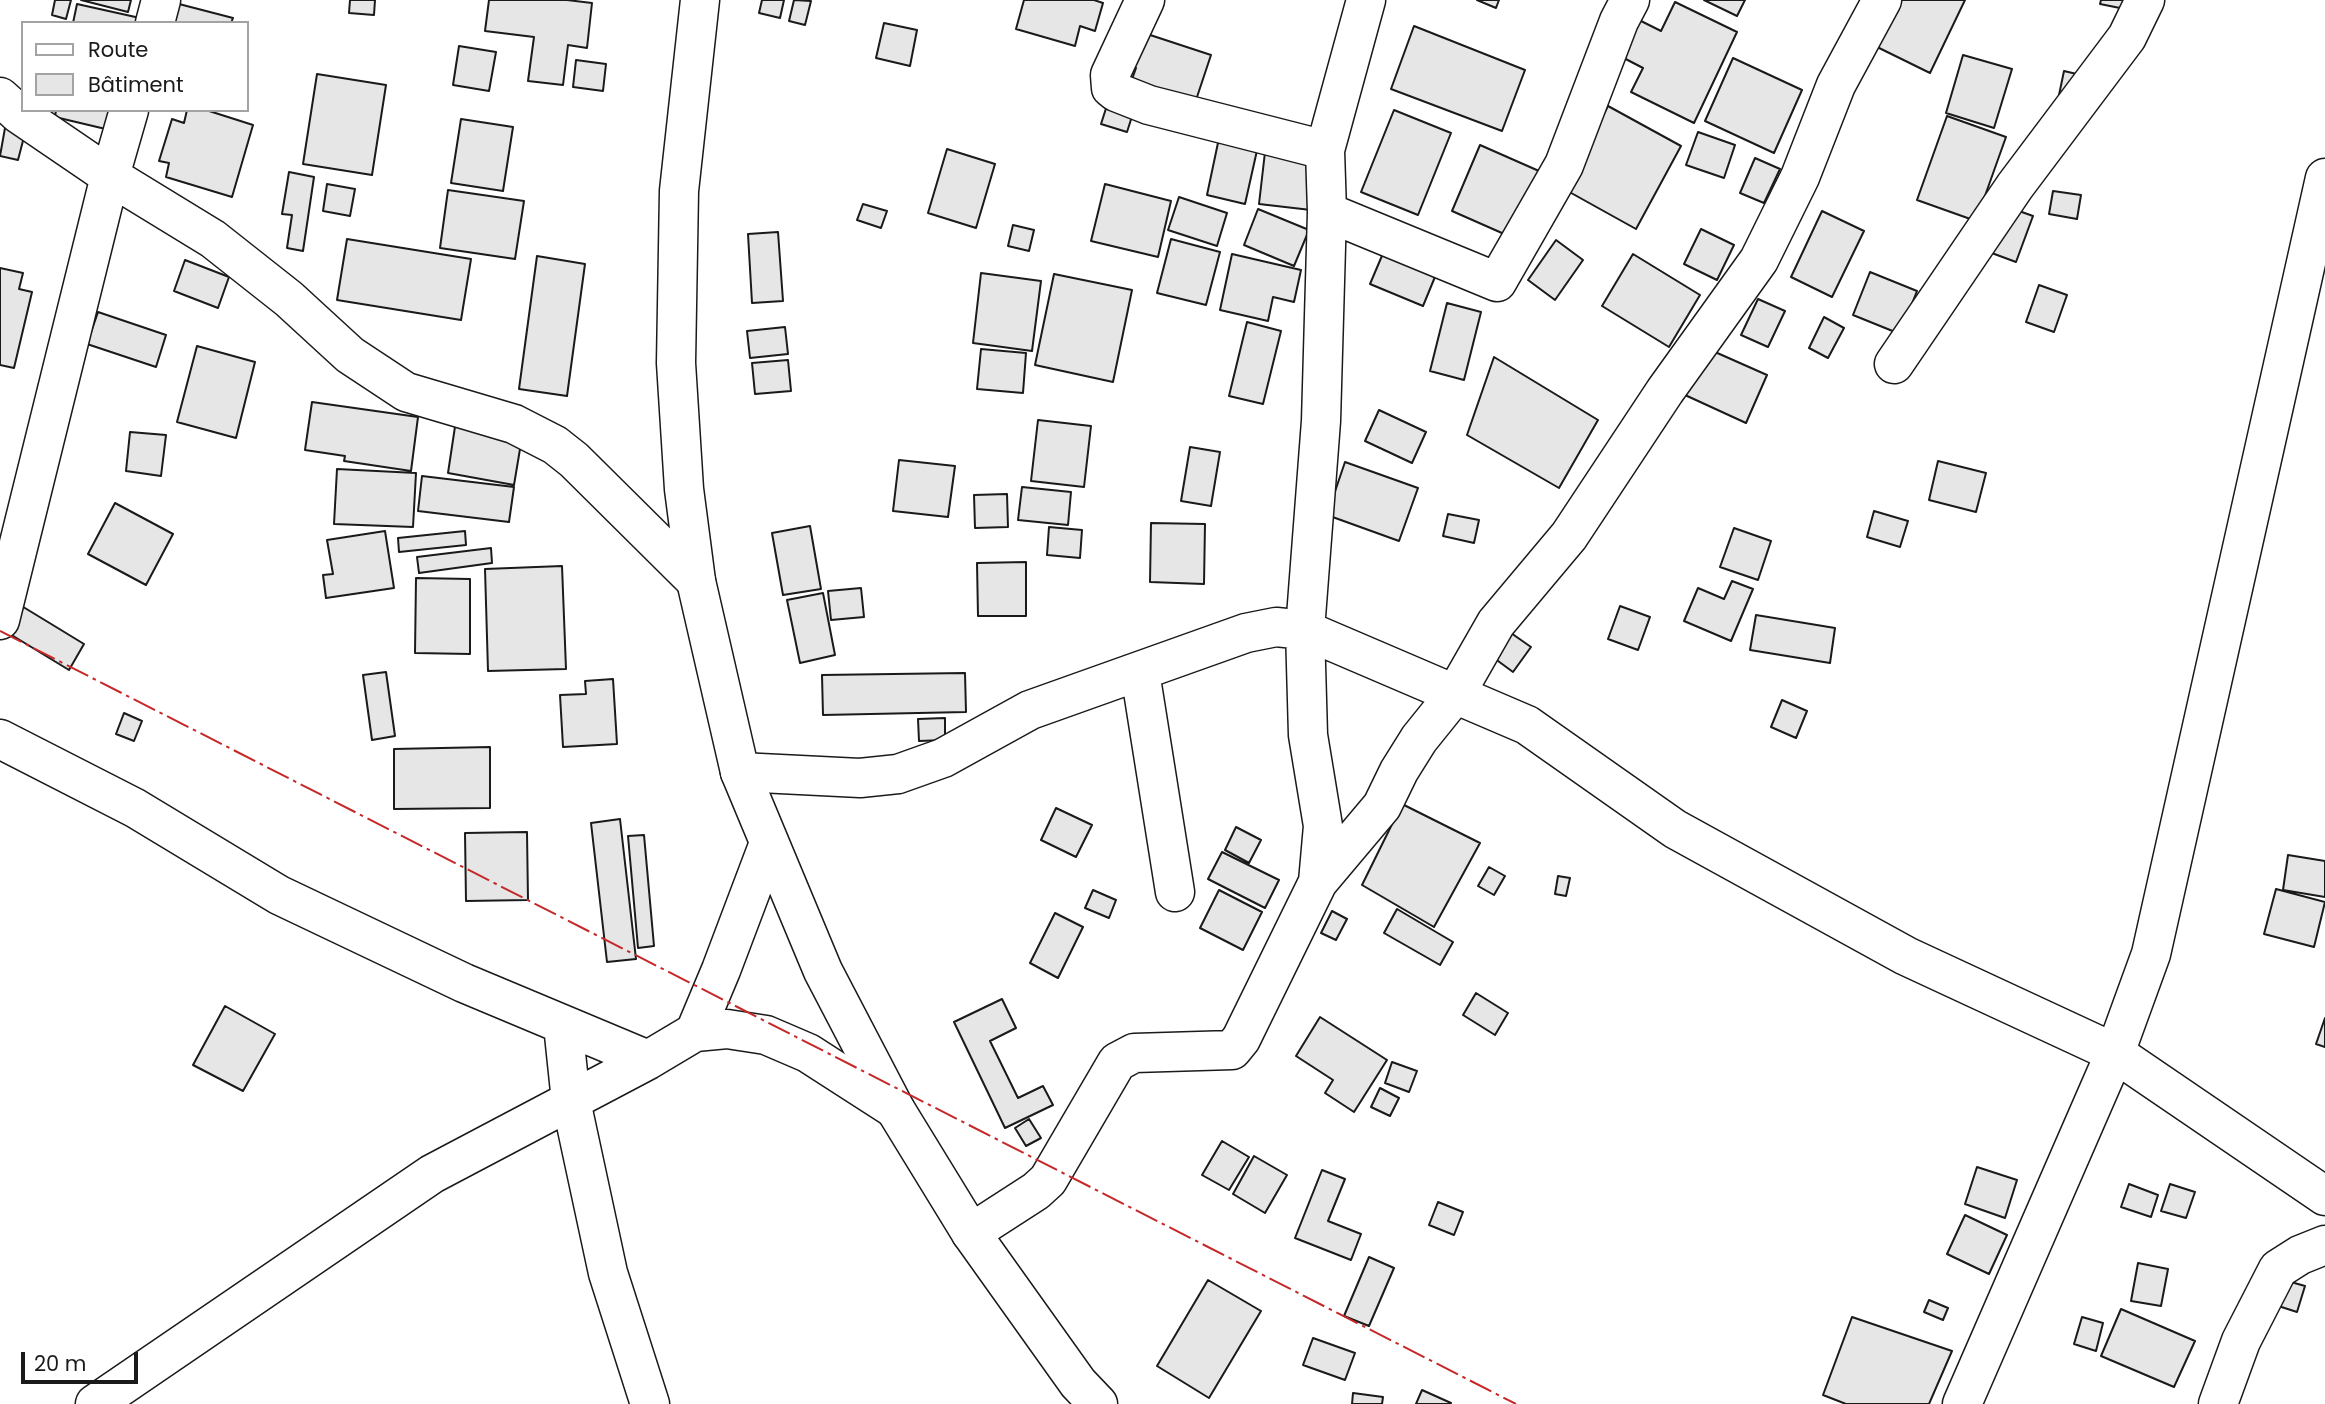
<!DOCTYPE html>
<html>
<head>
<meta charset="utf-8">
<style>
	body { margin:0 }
	#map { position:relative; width:2325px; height:1404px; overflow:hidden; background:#fff; font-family:Poppins,sans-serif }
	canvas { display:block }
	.legend { position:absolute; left:21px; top:21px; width:228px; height:91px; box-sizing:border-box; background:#fff; border:2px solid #a3a3a3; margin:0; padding:9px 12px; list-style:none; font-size:21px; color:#1a1a1a }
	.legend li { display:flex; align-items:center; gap:14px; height:35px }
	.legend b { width:35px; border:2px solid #a3a3a3 }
	.scale { position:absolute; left:21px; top:1352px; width:117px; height:32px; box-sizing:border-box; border:4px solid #1a1a1a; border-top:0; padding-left:9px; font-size:21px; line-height:24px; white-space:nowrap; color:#1a1a1a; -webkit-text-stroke:5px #fff; paint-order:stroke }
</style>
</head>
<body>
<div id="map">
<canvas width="2325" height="1404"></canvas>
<ul class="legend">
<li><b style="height:9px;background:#fff"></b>Route</li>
<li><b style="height:19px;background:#e6e6e6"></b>Bâtiment</li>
</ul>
<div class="scale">20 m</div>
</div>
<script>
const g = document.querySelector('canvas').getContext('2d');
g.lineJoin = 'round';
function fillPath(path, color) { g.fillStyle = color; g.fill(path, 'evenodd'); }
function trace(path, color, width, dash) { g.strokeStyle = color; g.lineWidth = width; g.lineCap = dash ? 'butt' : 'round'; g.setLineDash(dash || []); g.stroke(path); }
const building = new Path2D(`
	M55,0H71L66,19L52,15Z
	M81,0H131L128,12Z
	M350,0H375L374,15L349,13Z
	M489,0H567L592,3L587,48L568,45L563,85L528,81L534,37L485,31Z
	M762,0H784L780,18L759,13Z
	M794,0L811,1L805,25L789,21Z
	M1024,0H1094L1103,3L1095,31L1080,26L1075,46L1016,29Z
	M1477,0H1499L1496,8Z
	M1704,0H1745L1737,16Z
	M1895,0H1965L1930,73L1873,45Z
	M2101,0H2127L2125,9L2100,4Z
	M1675,2L1737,32L1694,123L1631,92L1643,68L1618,55L1635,18L1661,31Z
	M77,4L140,18L139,23H73Z
	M179,4L233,18L231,23H174Z
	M884,23L917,30L910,66L876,58Z
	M1414,26L1525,70L1502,131L1391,89Z
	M1138,31L1211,55L1193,109L1129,88L1136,68L1127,65Z
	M459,46L496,52L489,91L453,85Z
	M1963,55L2012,69L1994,128L1946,113Z
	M1733,58L1802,90L1774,153L1705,121Z
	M576,60L606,64L603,91L573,87Z
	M2064,71L2094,78L2088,102L2059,95Z
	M317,74L386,85L372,175L303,164Z
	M1109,99L1135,107L1127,132L1101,124Z
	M1608,106L1681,146L1636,229L1564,189Z
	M56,110H119L114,131L55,117Z
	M187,110H206L253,125L232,197L166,177L169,163L159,161L172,119L184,123Z
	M1394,110L1451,133L1418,215L1361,192Z
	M1947,116L2006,137L1976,221L1917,200Z
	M461,119L513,127L503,191L451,183Z
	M5,128L25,133L18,160L0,156Z
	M1698,132L1735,145L1724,178L1686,165Z
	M1219,138L1258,146L1245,204L1207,195Z
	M1480,145L1539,171L1511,237L1452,211Z
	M947,149L995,164L976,228L928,213Z
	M1265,152L1317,158L1311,210L1259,204Z
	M1755,158L1780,169L1764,203L1740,193Z
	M289,172L314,177L303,251L287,248L292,215L282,214Z
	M327,184L355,189L350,216L323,211Z
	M1105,184L1171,201L1158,257L1091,241Z
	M448,190L524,201L515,259L440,248Z
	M2053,191L2081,195L2077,219L2049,214Z
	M1179,197L1227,213L1217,246L1168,230Z
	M863,204L887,211L881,228L857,220Z
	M2005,206L2033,216L2016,262L1989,252Z
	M1258,209L1309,230L1294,266L1244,245Z
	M1822,211L1864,231L1832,297L1791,277Z
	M1013,225L1034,230L1029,251L1008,246Z
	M1701,229L1734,245L1717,280L1684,264Z
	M778,232L783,301L752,303L748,234Z
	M347,239L471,259L461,320L337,300Z
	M1171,239L1220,252L1206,305L1157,293Z
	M1556,240L1583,260L1555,300L1528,280Z
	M1384,251L1437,272L1423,306L1370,284Z
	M1232,254L1301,270L1294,302L1273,297L1268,321L1220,310Z
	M1633,254L1700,295L1669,347L1602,306Z
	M537,256L585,264L567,396L519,389Z
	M185,260L229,277L218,308L174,291Z
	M0,268L23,273L19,289L32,292L14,368L0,365Z
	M1870,272L1917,291L1900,334L1853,315Z
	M981,273L1041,281L1032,351L973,343Z
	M1054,274L1132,290L1113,382L1035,365Z
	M2039,285L2067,295L2054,332L2026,322Z
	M1758,299L1785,311L1768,347L1741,335Z
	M1447,303L1481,312L1464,380L1430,371Z
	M98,312L166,335L156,367L87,344Z
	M1824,317L1844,328L1828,358L1809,348Z
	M1247,322L1281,331L1263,404L1229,396Z
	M785,327L788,354L750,358L747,331Z
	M197,346L255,362L236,438L177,422Z
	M1706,348L1767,375L1746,423L1685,395Z
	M981,349L1026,353L1023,393L977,389Z
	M1494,357L1598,420L1559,488L1467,435Z
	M788,360L791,391L755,394L752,363Z
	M312,402L418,417L411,471L344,461L345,456L305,450Z
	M1379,410L1426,432L1412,463L1365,441Z
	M456,420L523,431L514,485L448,473Z
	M1038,420L1091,426L1084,487L1031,481Z
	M130,432L166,435L161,476L126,471Z
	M1190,447L1220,452L1211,506L1181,501Z
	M899,460L955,466L948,517L893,511Z
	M1938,461L1986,473L1976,512L1929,500Z
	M1345,462L1418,488L1399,541L1327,515Z
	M337,469L416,473L413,527L334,524Z
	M422,476L514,487L509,522L418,511Z
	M1022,487L1071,492L1068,525L1018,520Z
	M1007,494L1008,527L975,528L974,495Z
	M115,503L173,534L146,585L88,554Z
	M1874,511L1908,521L1900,547L1867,537Z
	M1448,514L1479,520L1474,543L1443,536Z
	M1151,523L1205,524L1204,584L1150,582Z
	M810,526L821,589L783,595L772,533Z
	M1049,527L1082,530L1080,558L1047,555Z
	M1734,528L1771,541L1758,580L1720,567Z
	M385,531L394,588L326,598L323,575L333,574L327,540Z
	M465,531L466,545L399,552L398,538Z
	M491,548L492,563L419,573L417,557Z
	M1026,562V616H978L977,563Z
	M562,566L566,669L488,671L485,569Z
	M416,578L470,579V654L415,653Z
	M1732,581L1753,589L1731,641L1684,621L1698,588L1724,599Z
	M861,588L864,617L831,620L828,591Z
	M823,593L835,655L800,663L787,600Z
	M20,605L84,644L69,670L5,631Z
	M1620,606L1650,617L1638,650L1608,639Z
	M1756,615L1835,628L1830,663L1750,650Z
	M1511,633L1531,647L1513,672L1494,658Z
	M386,672L395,736L372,740L363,675Z
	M965,673L966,712L823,715L822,675Z
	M613,679L617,744L563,747L560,695L586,694L585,681Z
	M1782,700L1807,711L1796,738L1771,727Z
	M124,713L142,721L134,741L116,734Z
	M945,718V740L919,741L918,719Z
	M490,747V808L394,809V749Z
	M1402,804L1480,843L1434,927L1362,885Z
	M1056,808L1092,825L1076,857L1041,840Z
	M620,819L636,959L607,962L591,823Z
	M1236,827L1261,840L1249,863L1225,850Z
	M527,832L528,900L466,901L465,833Z
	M644,835L654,946L638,948L628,836Z
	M1222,852L1279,880L1265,908L1208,879Z
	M2288,855L2325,861V897L2283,890Z
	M1489,867L1505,876L1494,895L1478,886Z
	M1558,876L1570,878L1566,896L1555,894Z
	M2276,889L2325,902L2314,947L2264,934Z
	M1093,890L1116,900L1109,918L1085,908Z
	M1219,890L1262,912L1243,950L1200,928Z
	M1397,909L1453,942L1440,965L1384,933Z
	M1332,911L1347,919L1336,940L1321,933Z
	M1055,913L1083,927L1058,978L1030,963Z
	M1476,993L1508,1013L1495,1035L1463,1015Z
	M1002,999L1016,1028L990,1041L1018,1098L1043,1086L1053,1105L1005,1128L954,1022Z
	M225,1006L275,1034L243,1091L193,1065Z
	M1320,1017L1387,1060L1354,1112L1325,1093L1333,1080L1296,1056Z
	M2325,1018V1047L2316,1044Z
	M1392,1062L1417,1071L1409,1092L1385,1083Z
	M1380,1088L1399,1098L1390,1116L1371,1107Z
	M1029,1119L1041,1138L1026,1146L1015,1128Z
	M1222,1141L1249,1157L1229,1190L1202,1175Z
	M1254,1156L1287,1175L1265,1213L1233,1194Z
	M1977,1167L2017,1180L2005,1218L1965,1204Z
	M1322,1170L1345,1179L1328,1221L1361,1234L1351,1260L1295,1238Z
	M2129,1184L2158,1195L2151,1217L2121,1207Z
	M2170,1184L2195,1192L2186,1218L2161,1211Z
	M1438,1202L1463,1212L1454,1235L1429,1225Z
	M1965,1215L2007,1235L1989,1274L1947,1254Z
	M1369,1257L1394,1268L1369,1326L1344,1316Z
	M2138,1263L2168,1269L2161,1306L2131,1301Z
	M2277,1278L2305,1286L2297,1312L2269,1303Z
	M1208,1280L1261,1311L1209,1398L1157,1366Z
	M1929,1300L1948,1308L1943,1320L1924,1312Z
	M2121,1309L2195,1341L2174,1387L2101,1356Z
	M1852,1317L1952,1351L1929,1404H1846L1823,1395Z
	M2082,1317L2103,1323L2096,1351L2074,1344Z
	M1313,1338L1355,1353L1345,1380L1303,1365Z
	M1422,1390L1451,1403L1450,1404H1416Z
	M1353,1393L1383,1397L1382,1404H1352Z`);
fillPath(building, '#e6e6e6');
trace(building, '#1a1a1a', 2);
const minor = new Path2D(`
	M1145,0L1110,75L1111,88L1116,92L1149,105L1325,150
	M155,23L161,0
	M0,97L19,114L110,176L213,239L289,299L350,355L406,392L514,424L555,445L574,460L696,581
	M1327,212L1497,282L1564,165L1619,21L1630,0
	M1894,364L2015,186L2127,37L2145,0
	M0,620L110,176L129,110
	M1140,672L1175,892
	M0,739L135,808L279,895L464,983L648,1060
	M740,772L860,778L898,774L943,758L1030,710L1246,633L1276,627L1305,630L1527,725L1675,829L1906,956L2115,1053L2325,1196
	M1318,882L1323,826L1308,735L1305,630L1321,421L1327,212L1325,150L1366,0
	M563,1025L571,1101L608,1273L650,1404
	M695,1032L721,970L769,843
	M971,1233L1036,1191L1048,1180L1117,1062L1134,1053L1232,1050L1241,1039L1318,882L1382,806L1399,771L1419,739L1456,693L1496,623L1569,536L1665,391L1759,260L1800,177L1836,85L1882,0
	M95,1404L432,1174L648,1060L695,1032L727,1029L766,1035L808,1053L895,1109
	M1962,1404L2115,1053L2151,954L2325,178
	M2218,1404L2241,1341L2278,1269L2300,1255L2325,1245`);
const highway = new Path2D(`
	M700,0L679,191L676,363L684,489L696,581L740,772L823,971L895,1109L971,1233L1078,1383L1098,1404`);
trace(minor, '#1a1a1a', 41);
trace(highway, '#1a1a1a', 41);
trace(minor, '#fff', 38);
trace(highway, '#fff', 38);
trace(new Path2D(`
	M0,631L1516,1404`), '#c62828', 2, [24, 5, 3.5, 5]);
</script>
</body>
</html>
